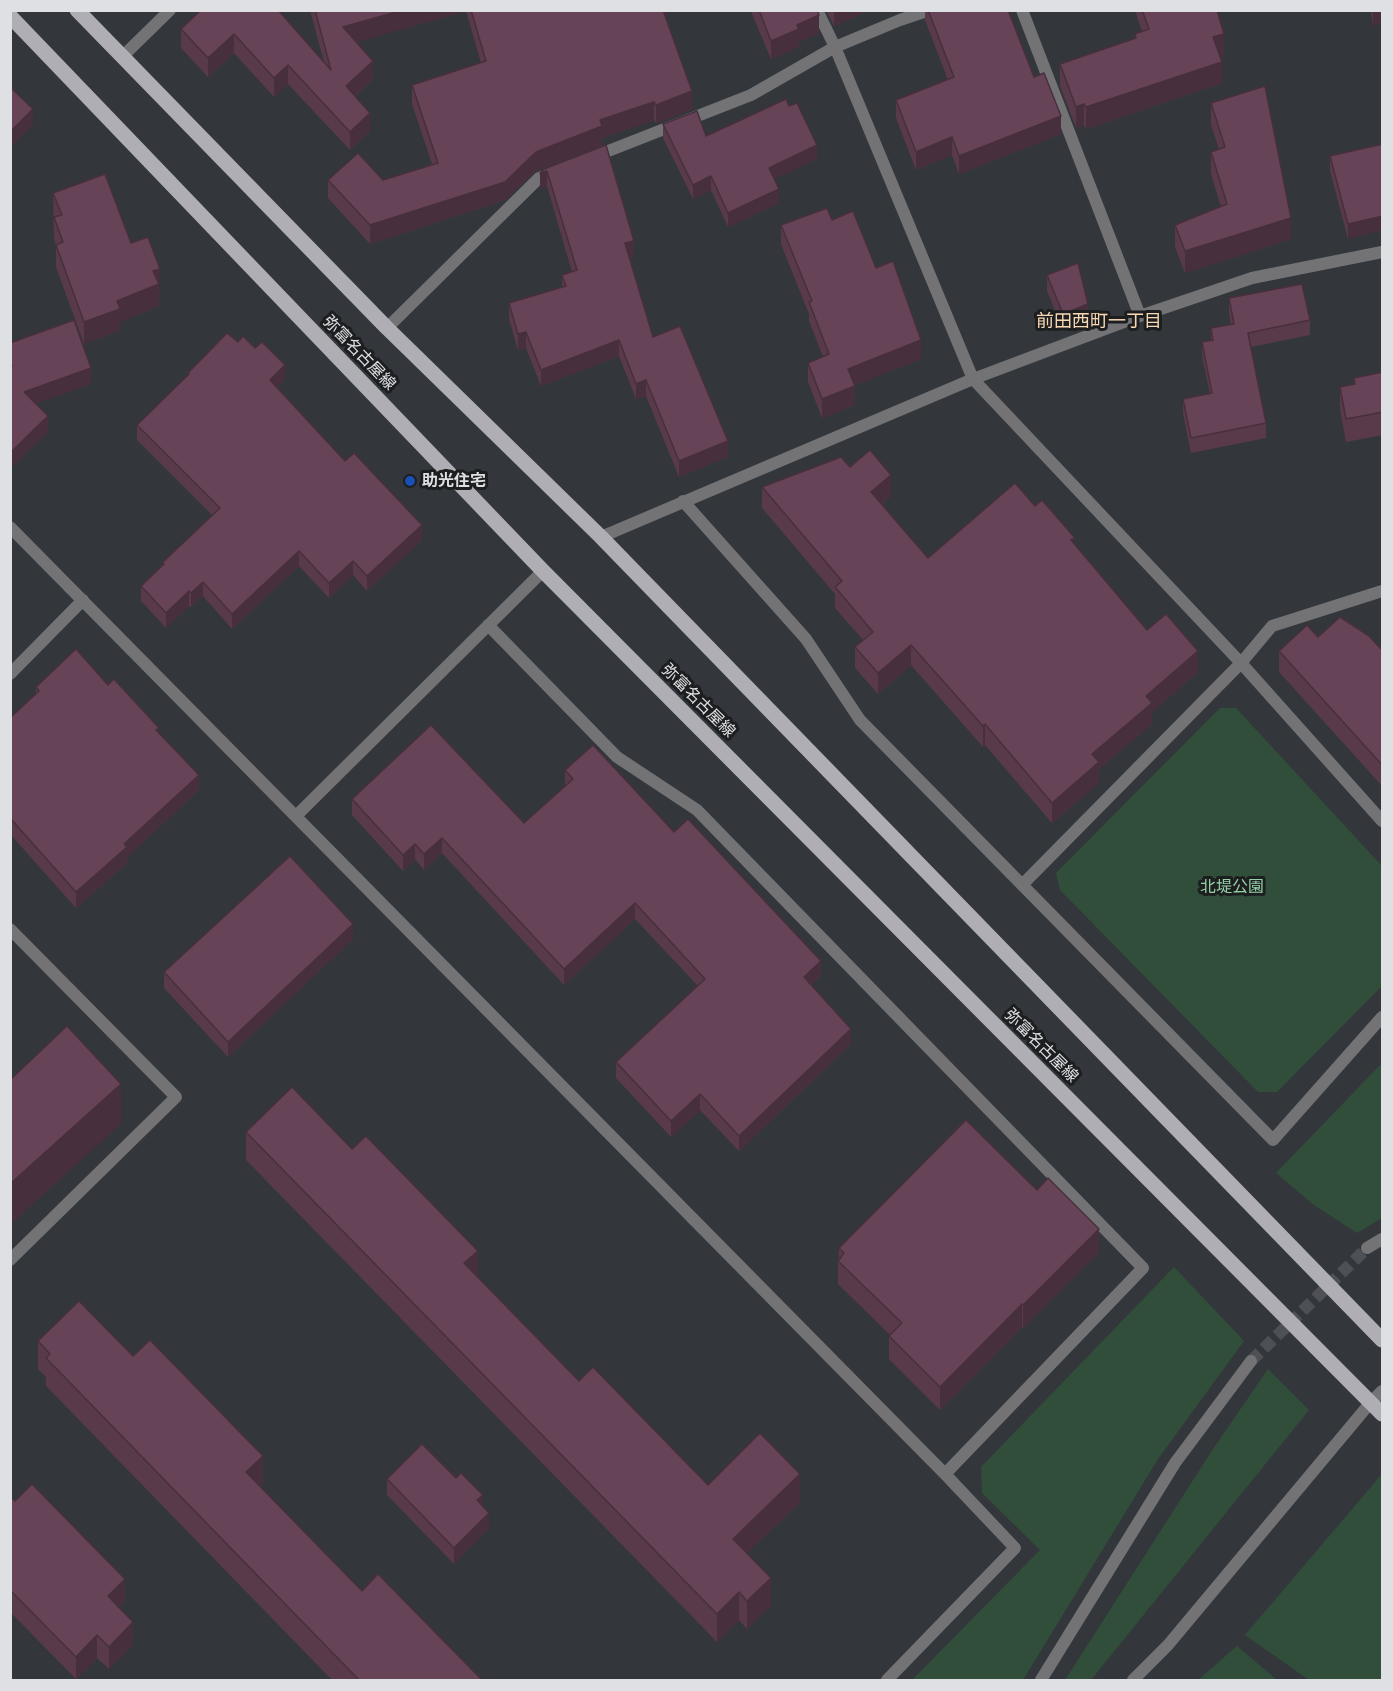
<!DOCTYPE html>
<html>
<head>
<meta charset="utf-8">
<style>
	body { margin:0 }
	#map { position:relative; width:1393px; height:1691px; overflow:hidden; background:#33373b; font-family:"Open Sans",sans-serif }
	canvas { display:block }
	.frame { position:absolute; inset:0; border:12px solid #dee0e3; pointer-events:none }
</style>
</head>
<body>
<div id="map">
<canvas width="1393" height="1691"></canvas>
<div class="frame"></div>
</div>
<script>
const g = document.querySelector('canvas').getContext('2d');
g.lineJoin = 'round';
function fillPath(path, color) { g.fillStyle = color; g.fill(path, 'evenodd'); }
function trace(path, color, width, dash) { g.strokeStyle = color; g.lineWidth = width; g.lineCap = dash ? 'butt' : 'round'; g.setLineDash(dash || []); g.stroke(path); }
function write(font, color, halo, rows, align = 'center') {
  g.font = font + ' "Open Sans","Noto Sans JP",sans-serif'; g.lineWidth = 6; g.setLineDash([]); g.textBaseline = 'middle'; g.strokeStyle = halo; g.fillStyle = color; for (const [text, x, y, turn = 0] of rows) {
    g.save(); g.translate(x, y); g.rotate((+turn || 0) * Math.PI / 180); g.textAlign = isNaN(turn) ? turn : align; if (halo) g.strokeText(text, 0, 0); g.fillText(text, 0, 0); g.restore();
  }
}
fillPath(new Path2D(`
	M1220,708H1236L1382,866V986L1277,1092H1258L1060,890L1056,873Z
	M1382,1063V1218L1357,1233L1314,1205L1276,1173Z
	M1174,1267L1244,1341L1158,1459L1023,1680H912L1040,1550L982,1493L981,1467Z
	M1268,1369L1309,1410L1091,1680H1065L1213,1449Z
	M1382,1474V1680H1309L1245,1635Z
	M1237,1646L1277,1680H1198Z`), '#314e3a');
trace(new Path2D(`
	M1251,1361L1367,1248`), '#4d5054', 12, [12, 6]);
trace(new Path2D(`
	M817,10L835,47L973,379L1241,663L1382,821
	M1022,10L1140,316
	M122,57L170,10
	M593,157L751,95L835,47L900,20L930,10
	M387,328L539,178L554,172
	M683,501L806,639L860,720L1273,1140L1382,1017
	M10,527L945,1474L1015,1548L887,1680
	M601,537L973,379L1140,316L1252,278L1382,252
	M488,625L617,757L697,810L1143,1268L945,1474
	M10,674L83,600
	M296,816L543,571
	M1022,885L1241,663L1272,626L1382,591
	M10,929L176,1097L10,1260
	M1367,1248L1382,1239
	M1041,1680L1175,1463L1251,1361
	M1133,1680L1168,1645L1371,1402`), '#737376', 12);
trace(new Path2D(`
	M1371,1402L1382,1391`), '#737376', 12);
trace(new Path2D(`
	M77,10L387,328L601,537L1382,1340
	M10,16L543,571L1382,1414`), '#afaeb4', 15);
fillPath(new Path2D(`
	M201,10L324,62L310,10H676L665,14L692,109L656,123L654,120L602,138V145L536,171L505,200L370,244L328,198V180H383L432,164L412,104V85L481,63L466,11L356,42L373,79L355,96L370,131L350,150L288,84L274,97L234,53L208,77L181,48V29Z
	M752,10H817L819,33L799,42V47L771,59L752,14Z
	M826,10H870L834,26Z
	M925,10H1008L1034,77L1061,134L959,174L952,155L916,170L896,118V100L948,80L925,20Z
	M1135,10H1217L1224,56L1220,57L1222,83L1086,129L1084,125L1076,128L1060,86V64L1135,38V34L1142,32Z
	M1371,10H1383V22L1373,26Z
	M1211,103L1291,239L1185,273L1175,247V225L1221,207L1211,174V152L1219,149L1211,125Z
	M663,124L706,136L817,159L774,179L779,203L728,227L711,190L693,199L663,138Z
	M1383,144L1348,239L1330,171V156Z
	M606,145L634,257L630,258L653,337L728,457L679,477L646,396L636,399L619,356L541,386L526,348L518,350L509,319V303L562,287V275L572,272L547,186L540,189V173Z
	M53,193L131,243L160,291H159V306L120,322V330L84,344L56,267V245L54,239Z
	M832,220L921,359L854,385L855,405L822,418L808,382V363L823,357L809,321V314L781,244V225Z
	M1047,275L1088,320L1063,330L1047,291Z
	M1229,298L1310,320V335L1251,347L1266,423V438L1191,453L1183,413V399L1210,394L1202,356V342L1211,340V328L1231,324L1229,313Z
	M1383,372V435L1346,442L1340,410V387L1354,384V378Z
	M188,373L285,379L277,387L345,461L422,540L367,591L353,575L329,598L299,566L232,629L203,596L191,607L189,606L166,628L141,601V586L163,566V562L213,516L137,440V425L188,375Z
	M850,467L891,496L882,504L928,558L1035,506L1075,545L1147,630L1198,672L1152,712V724L1099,769V783L1052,823L985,745L983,747L911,665L878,694L855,668V647L863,640L835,608V594L762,508V487Z
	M1318,637L1383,651V787L1279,672V651Z
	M108,685L159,733L199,790L127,857V863L76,908L10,834V718L36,694V687Z
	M565,770L674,832L821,976L811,985L851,1044L739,1151L700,1110L671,1137L616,1078V1062L698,986L635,919L564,985L442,853L424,870L415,859L403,871L352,815V799L524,823L565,786Z
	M353,939L228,1057L164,988V972Z
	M246,1132L478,1278L579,1381L708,1485L800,1502L747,1553L771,1605L747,1629L739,1620L717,1642L246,1160Z
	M839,1248L1099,1252L1023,1328L1022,1327L940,1410L889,1359V1336L890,1335L838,1284V1261L839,1259Z
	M38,1341L133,1356L263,1484L260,1487L362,1591L482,1680H332L46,1386V1377L38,1369Z
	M387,1479L483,1506L489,1528L454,1564L387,1495Z
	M10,1496L125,1601L118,1607L133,1645L109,1669L97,1658L76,1679L10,1612Z`), '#593a4b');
fillPath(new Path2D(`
	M403,10H466V11L343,46V27Z
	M659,10H676L659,16Z
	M834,10H870L834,26Z
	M1373,10H1383V22L1373,26Z
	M819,15V33L799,42V47L771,59V41L797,25Z
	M234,34V53L208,77V58Z
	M1224,34V56L1213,59V37Z
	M373,61V79L346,104V86Z
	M1222,62V83L1086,129V107Z
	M288,65V84L274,97V78Z
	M692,91V109L656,123V105Z
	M654,102V120L602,138V145L536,171L505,200L370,244V225L600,120Z
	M1084,104V125L1076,128V107Z
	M33,109V125L10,148V132Z
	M370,113V131L350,150V132Z
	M1061,116V134L959,174V156Z
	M952,137V155L916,170V152Z
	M817,145V159L769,182V168Z
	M547,171V186L540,189V173Z
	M711,176V190L693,199V185Z
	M779,189V203L728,227V213Z
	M1383,216V230L1348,239V224Z
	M1291,218V239L1185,273V251Z
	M634,241V257L625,259V243Z
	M160,269L159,306L120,322V330L84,344V322L117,301L153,271Z
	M1088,304V320L1063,330V314Z
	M526,332V348L518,350V334Z
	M619,340V356L541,386V370Z
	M921,340V359L848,388V369Z
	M285,365V379L270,394V380Z
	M91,368V384L24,408V392Z
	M646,380V396L636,399V384Z
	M855,386V405L822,418V399Z
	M48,416V432L10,469V453Z
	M728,441V457L679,477V461Z
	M891,475V496L871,512V492Z
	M422,525V540L367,591V576Z
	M299,551V566L232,629V614Z
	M353,561V575L329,598V583Z
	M203,582V596L191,607V593Z
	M189,591V606L166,628V613Z
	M911,645V665L878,694V673Z
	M1198,651V672L1152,712V724L1099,769V783L1052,823V803L1092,754L1146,696Z
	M985,724V745L983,747V726Z
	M199,775V790L127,857V863L76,908V892L124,844Z
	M442,838V853L424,870V854Z
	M415,844V859L403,871V855Z
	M635,903V919L564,985V969Z
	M353,924V939L228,1057V1042Z
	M821,961V976L804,992V977Z
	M851,1029V1044L739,1151V1136Z
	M121,1084V1124L10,1225V1184Z
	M700,1094V1110L671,1137V1121Z
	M1099,1229V1252L1023,1328V1305Z
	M478,1251V1278L464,1263Z
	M1022,1304V1327L940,1410V1387Z
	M263,1456V1484L246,1500V1472Z
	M800,1474V1502L733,1567V1539Z
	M483,1495V1511L477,1500Z
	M489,1513V1528L454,1564V1548Z
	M771,1578V1605L747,1629V1601Z
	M125,1579V1601L108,1618V1596Z
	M739,1592V1620L717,1642V1614Z
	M133,1622V1645L109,1669V1647Z
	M97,1635V1658L76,1679V1657Z`), '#482f3d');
const building = new Path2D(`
	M201,10H278L331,70L315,10H403L343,27L373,61L346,86L370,113L350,132L288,65L274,78L234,34L208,58L181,29Z
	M471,10H663L692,91L656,105L654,102L600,120L602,126L536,152L505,182L370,225L328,180L358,153L383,180L438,163L412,85L486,61Z
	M759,10H817L819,15L797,25L799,29L771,41Z
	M928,10H1008L1034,77L1044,73L1061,116L959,156L952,137L916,152L896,100L954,77Z
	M1142,10H1217L1224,34L1213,37L1222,62L1086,107L1084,104L1076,107L1060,64L1136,38L1135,34L1149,29Z
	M1265,86L1291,218L1185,251L1175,225L1227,204L1211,152L1225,147L1211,103Z
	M10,87L33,109L10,132Z
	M786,99L789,106L797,103L817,145L769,168L779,189L728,213L711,176L693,185L663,124L697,111L706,136Z
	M1383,144V216L1348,224L1330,156Z
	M606,145L634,241L625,243L653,337L680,326L728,441L679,461L646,380L636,384L619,340L541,370L526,332L518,334L509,303L566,286L562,275L577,270L547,171L540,173L544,169Z
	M105,174L131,243L148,237L160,269L153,271L159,284L117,301L120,309L84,322L56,245L63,242L54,217L62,215L53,193Z
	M827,208L832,220L853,211L876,268L893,261L921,340L848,369L855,386L822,399L808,363L829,354L809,302L812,301L781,225Z
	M1078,263L1088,304L1063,314L1047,275Z
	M1302,284L1310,320L1248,333L1266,423L1191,438L1183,399L1212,393L1202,342L1213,340L1211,328L1234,324L1229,298Z
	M74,320L91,368L24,392L48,416L10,453V368L12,366L10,361V343Z
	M227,333L238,342L243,336L255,348L262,342L285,365L270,380L345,461L354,453L422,525L367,576L353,561L329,583L299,551L232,614L203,582L191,593L189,591L166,613L141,586L164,564L163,562L220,508L137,425L189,374L188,373Z
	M1383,372V412L1346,419L1340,387L1355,384L1354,378Z
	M870,450L891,475L871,492L928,558L1015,483L1035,506L1042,500L1075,538L1071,540L1147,630L1166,614L1198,651L1146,696L1152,703L1092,754L1099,762L1052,803L985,724L983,726L911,645L878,673L855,647L873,632L835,587L842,581L762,487L841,457L850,467Z
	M1340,617L1369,636L1383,651V766L1279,651L1307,625L1318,637Z
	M76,649L108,685L114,679L159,728L156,730L199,775L124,844L127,847L76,892L10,818V718L39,691L36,687Z
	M431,725L524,823L573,779L565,770L593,745L674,832L688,819L821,961L804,977L851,1029L739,1136L700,1094L671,1121L616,1062L705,979L635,903L564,969L442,838L424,854L415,844L403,855L352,799Z
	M290,856L353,924L228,1042L164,972Z
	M67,1026L121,1084L10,1184V1080Z
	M292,1087L352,1149L366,1136L478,1251L464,1263L579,1381L593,1367L708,1485L760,1433L800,1474L733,1539L771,1578L747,1601L739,1592L717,1614L246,1132Z
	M966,1120L1037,1190L1048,1178L1099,1229L1023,1305L1022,1304L940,1387L889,1336L902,1323L838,1261L844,1253L839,1248Z
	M79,1301L133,1356L150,1340L263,1456L246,1472L362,1591L378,1574L482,1680H359L46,1358L50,1354L38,1341Z
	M422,1444L456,1478L461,1473L483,1495L477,1500L489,1513L454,1548L387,1479Z
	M32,1484L125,1579L108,1596L133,1622L109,1647L97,1635L76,1657L10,1590V1496L15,1501Z`);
fillPath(building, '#674357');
trace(building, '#482f3d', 1.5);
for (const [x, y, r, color] of [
	[410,481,6,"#1a4fb4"]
]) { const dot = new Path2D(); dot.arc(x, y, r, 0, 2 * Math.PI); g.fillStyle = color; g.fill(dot); trace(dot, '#1c1e20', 2); }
write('16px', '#dee0e3', '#1c1e20', [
	["弥富名古屋線",359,353,46],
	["弥富名古屋線",698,701,45],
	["弥富名古屋線",1041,1046,45]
]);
write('bold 16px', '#dee0e3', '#1c1e20', [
	["助光住宅",422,481]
], 'left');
write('16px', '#95d2a8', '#1c1e20', [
	["北堤公園",1232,887]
]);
write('18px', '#f8d7b3', '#1c1e20', [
	["前田西町一丁目",1099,322]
]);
</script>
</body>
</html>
